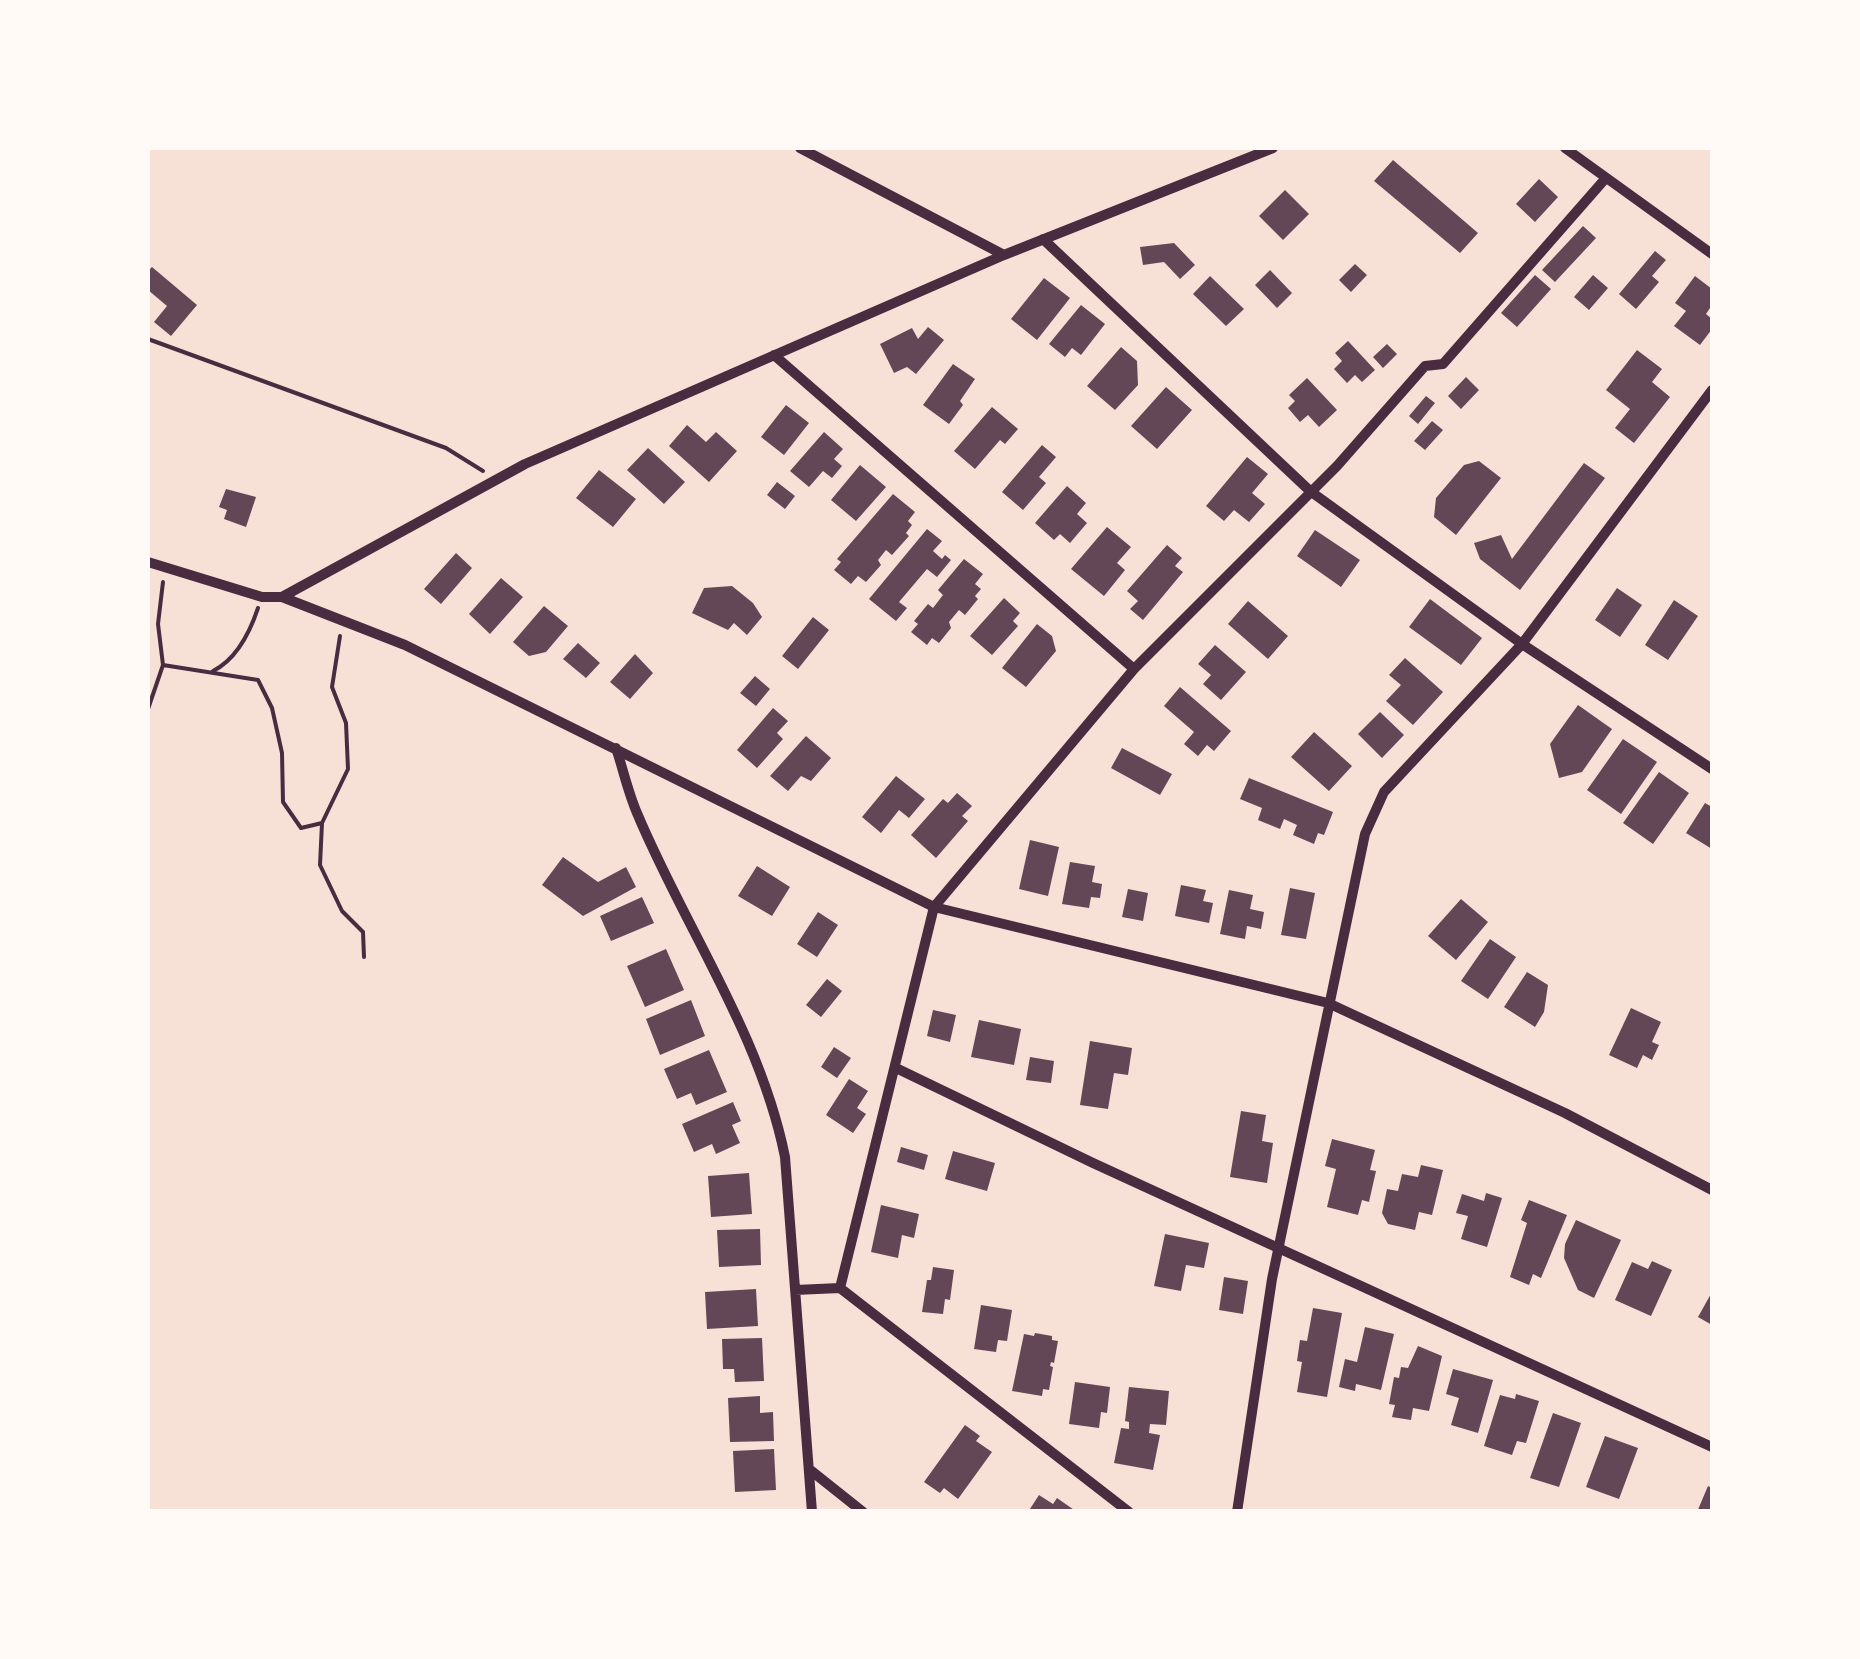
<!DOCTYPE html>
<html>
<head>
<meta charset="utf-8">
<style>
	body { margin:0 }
	#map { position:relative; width:1860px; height:1659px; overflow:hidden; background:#f7e1d7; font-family:"DejaVu Sans",sans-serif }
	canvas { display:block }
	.frame { position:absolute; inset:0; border:150px solid #fffaf5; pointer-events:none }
</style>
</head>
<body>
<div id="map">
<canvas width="1860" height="1659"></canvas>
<div class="frame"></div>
</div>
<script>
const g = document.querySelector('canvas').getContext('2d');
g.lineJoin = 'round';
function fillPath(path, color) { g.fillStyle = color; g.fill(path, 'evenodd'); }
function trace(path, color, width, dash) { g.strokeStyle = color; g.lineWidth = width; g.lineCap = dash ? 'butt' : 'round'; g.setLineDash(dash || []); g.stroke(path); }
fillPath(new Path2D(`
	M1393,160L1478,233L1460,253L1374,181Z
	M1539,179L1558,197L1535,222L1516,204Z
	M1285,190L1309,214L1283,240L1259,216Z
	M1583,226L1596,238L1555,282L1542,270Z
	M1174,243L1195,265L1180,279L1164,262L1143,265L1140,247Z
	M1655,251L1666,260L1652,276L1659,282L1636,309L1619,294Z
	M1355,264L1367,275L1351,292L1339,280Z
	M152,267L197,305L171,336L154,322L167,306L148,290V271Z
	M1270,270L1292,293L1277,308L1255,285Z
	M1535,275L1551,289L1517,327L1501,313Z
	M1593,275L1608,288L1589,310L1574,297Z
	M1210,276L1244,309L1226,326L1193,294Z
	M1695,276L1712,289V305L1706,314L1712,319V329L1700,345L1674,326L1686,311L1675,303Z
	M1044,278L1070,298L1037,340L1011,319Z
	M1081,305L1105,324L1081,355L1072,348L1065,357L1049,344Z
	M928,327L944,340L916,374L907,367L894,373L880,344L912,328L918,339Z
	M1348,341L1375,370L1362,382L1355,375L1347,383L1334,369L1342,361L1335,353Z
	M1387,344L1397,354L1383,368L1373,357Z
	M1121,347L1137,361L1138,385L1115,410L1087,386Z
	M1637,350L1662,369L1652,382L1670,397L1634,443L1615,428L1630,409L1606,390Z
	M953,364L975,379L960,401L963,405L949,424L923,405Z
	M1466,377L1479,390L1461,409L1448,396Z
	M1307,378L1337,410L1319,427L1308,415L1300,422L1288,408L1295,401L1289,395Z
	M1166,387L1192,410L1157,449L1131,426Z
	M1426,396L1435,403L1418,424L1409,416Z
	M786,405L809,423L784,455L761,437Z
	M992,407L1018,429L1005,444L1000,440L975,469L954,451Z
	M1432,421L1443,430L1425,450L1414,441Z
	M687,425L706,442L716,432L737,451L709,482L669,446Z
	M824,432L843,449L834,459L842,466L832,478L823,471L809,487L790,471Z
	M1042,445L1056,457L1039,477L1046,483L1023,510L1002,492Z
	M648,448L685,482L664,504L627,470Z
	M1247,457L1268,474L1252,493L1265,504L1249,522L1234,510L1224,521L1206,506Z
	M1479,461L1501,478L1456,535L1434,517L1436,498L1464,465Z
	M1584,463L1605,478L1520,590L1480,559L1474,543L1501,535L1512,559Z
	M860,465L886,487L856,521L831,500Z
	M599,470L636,499L613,527L576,498Z
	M777,482L795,496L785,509L767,495Z
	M1067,486L1086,503L1077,514L1087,523L1070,543L1060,534L1054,540L1035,523Z
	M226,489L256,497L246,527L224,519L227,510L219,507Z
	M893,494L915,512L908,521L912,525L906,533L909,536L892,555L886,550L878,560L881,565L866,582L858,576L851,584L834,570L841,562L837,559Z
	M1107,527L1131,547L1117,563L1125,570L1104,596L1071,569Z
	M927,529L942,541L933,551L942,559L945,555L951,560L937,577L927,569L899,602L907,608L896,621L869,599Z
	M1315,530L1360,560L1341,587L1297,556Z
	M1167,545L1182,558L1175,566L1183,572L1143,620L1130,609L1138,601L1127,591Z
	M456,553L472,568L441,604L424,589Z
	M964,559L983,574L975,584L981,589L975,596L978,599L965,615L959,610L949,622L951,628L939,643L932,638L927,645L911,632L918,624L914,621L928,604L933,608L943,595L938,590Z
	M501,578L523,597L490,634L469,614Z
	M732,586L753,603L762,617L747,635L734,623L728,630L692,613L704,588Z
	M1617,588L1642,605L1620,637L1595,620Z
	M1004,598L1020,613L1013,621L1018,626L992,655L970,636Z
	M1430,599L1482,638L1461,665L1409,627Z
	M1674,600L1698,616L1668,660L1645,645Z
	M1248,601L1288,636L1268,659L1228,624Z
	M544,606L568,626L546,652L529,656L513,642Z
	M813,617L829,630L798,669L782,656Z
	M1037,624L1052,636L1056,651L1026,687L1002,668Z
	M578,643L600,663L586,678L563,659Z
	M1215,645L1246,672L1221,700L1203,684L1211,675L1198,664Z
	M635,654L653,673L630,699L610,682Z
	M1405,658L1443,692L1413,725L1386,701L1401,685L1389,675Z
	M755,676L770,689L756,706L740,693Z
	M1180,687L1231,731L1214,751L1207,745L1198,756L1184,744L1194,732L1164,706Z
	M1578,705L1612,729L1582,772L1559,778L1550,744Z
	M773,708L788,721L777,733L783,739L757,768L737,750Z
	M1380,712L1404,735L1382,758L1358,734Z
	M1314,732L1352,766L1329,791L1291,757Z
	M806,736L831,758L811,781L801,776L788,791L770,776Z
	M1623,739L1657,762L1621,814L1587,790Z
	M1122,748L1172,774L1160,795L1111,768Z
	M1659,772L1689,793L1653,844L1623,823Z
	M896,776L925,799L909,818L899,810L881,833L862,817Z
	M1249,778L1333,812L1324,835L1318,833L1314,844L1293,835L1297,825L1284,819L1280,829L1258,820L1262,808L1240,799Z
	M957,793L972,806L962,816L968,821L936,858L911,835L943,799L948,803Z
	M1705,803L1712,807V849L1686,833Z
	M1030,840L1059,847L1048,896L1019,889Z
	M563,857L598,882L626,867L636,887L583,916L542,885Z
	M1070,862L1095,866L1092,882L1102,884L1100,898L1091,897L1089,908L1062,904Z
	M757,866L790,887L772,916L738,896Z
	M1181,885L1206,890L1203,901L1213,903L1209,923L1175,916Z
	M1290,888L1315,893L1306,939L1281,935Z
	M1128,889L1148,893L1143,921L1122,917Z
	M1229,890L1253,895L1250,909L1264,912L1261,929L1247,926L1245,939L1220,934Z
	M642,897L654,923L611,941L600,916Z
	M1461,899L1488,922L1456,960L1428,936Z
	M818,912L838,925L817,957L797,944Z
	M1490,939L1516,957L1488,999L1461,981Z
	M666,949L684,990L645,1007L627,966Z
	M1527,972L1548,985L1544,1012L1535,1027L1504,1007Z
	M827,979L842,991L821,1017L806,1005Z
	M691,1000L705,1036L660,1055L646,1019Z
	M1631,1008L1661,1022L1652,1042L1659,1045L1652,1060L1643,1055L1637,1068L1609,1055Z
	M933,1010L956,1015L950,1042L927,1036Z
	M979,1020L1021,1029L1014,1065L971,1057Z
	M1090,1041L1132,1048L1128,1075L1114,1073L1108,1109L1080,1105Z
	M834,1047L851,1058L837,1078L821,1067Z
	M709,1050L727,1092L696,1105L691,1093L677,1099L664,1069Z
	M1030,1057L1054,1061L1051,1083L1026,1080Z
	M849,1079L868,1091L857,1108L866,1114L853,1133L826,1115Z
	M733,1102L741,1121L732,1125L740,1143L716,1154L712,1144L694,1152L682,1124Z
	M1241,1111L1266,1115L1262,1141L1273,1143L1267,1183L1230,1177Z
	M1332,1139L1375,1150L1370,1170L1376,1171L1369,1202L1362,1200L1358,1215L1327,1207L1336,1169L1325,1166Z
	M901,1147L928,1155L924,1170L897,1162Z
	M953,1151L995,1163L987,1191L945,1179Z
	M1421,1165L1443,1170L1432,1215L1419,1212L1415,1230L1388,1224L1382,1213L1387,1189L1398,1191L1402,1174L1418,1177Z
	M749,1173L752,1214L711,1217L708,1176Z
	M1486,1193L1502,1198L1487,1247L1461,1239L1468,1216L1456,1213L1462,1194L1484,1201Z
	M1529,1200L1567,1215L1541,1278L1533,1274L1529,1285L1510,1277L1527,1223L1521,1220Z
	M881,1205L919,1214L914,1238L902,1235L898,1258L871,1252Z
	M1576,1220L1621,1240L1594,1298L1578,1290L1564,1258L1565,1244Z
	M760,1229L761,1265L719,1267L717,1230Z
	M1165,1234L1209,1243L1204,1268L1186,1265L1181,1291L1154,1286Z
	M1652,1261L1672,1270L1651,1316L1615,1300L1632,1262L1648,1269Z
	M933,1267L954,1270L950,1300L945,1299L943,1314L922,1312L927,1280H931Z
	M1224,1277L1248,1281L1243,1314L1219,1310Z
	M756,1289L758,1326L707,1329L705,1292Z
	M1712,1292V1325L1698,1317Z
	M981,1305L1012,1310L1007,1341L998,1340L996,1352L974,1349Z
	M1313,1308L1342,1313L1327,1397L1297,1392L1302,1362L1297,1361L1300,1340L1307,1341Z
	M1365,1327L1394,1334L1381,1390L1356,1384L1355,1391L1339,1387L1345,1359L1357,1362Z
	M1035,1333L1052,1336V1340L1058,1341L1054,1363L1051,1362L1050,1366L1053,1367L1049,1390L1043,1389L1042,1396L1012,1391L1024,1334L1034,1336Z
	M762,1338L764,1381L735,1382L734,1369H723L722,1339Z
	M1418,1346L1442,1356L1429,1411L1413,1408L1411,1420L1392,1417L1395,1405L1389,1404L1394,1377L1399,1378L1401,1367L1408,1368Z
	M1453,1369L1493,1380L1478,1433L1451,1425L1459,1398L1446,1394Z
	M1075,1382L1110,1387L1107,1413L1101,1412L1099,1428L1069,1424Z
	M1129,1387L1169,1391L1166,1425L1150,1424L1149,1433L1160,1435L1153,1470L1114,1463L1121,1428L1129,1429V1422L1125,1421Z
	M1516,1394L1539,1401L1526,1443L1517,1441L1512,1455L1484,1446L1500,1395L1515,1399Z
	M760,1396V1413L773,1412L774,1441L730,1442L728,1398Z
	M1553,1413L1581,1423L1559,1487L1530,1478Z
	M965,1425L980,1436L976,1441L992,1452L958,1499L944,1488L940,1493L924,1482Z
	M1605,1436L1638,1448L1619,1499L1586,1487Z
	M774,1449L776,1490L735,1492L733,1451Z
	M1708,1486L1712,1488V1512H1697Z
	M1039,1495L1053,1504L1057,1498L1077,1512H1028Z`), '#644757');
trace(new Path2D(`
	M148,339L446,448L483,471
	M163,582L158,624L163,665L258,680L272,708L282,753L283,802L301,828L322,823
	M340,636L332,687L346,723L348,769L322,823L320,865L342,911L363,932L364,957
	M213,671C237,659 250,632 258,608
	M148,709L163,665`), '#4a2c40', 4);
trace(new Path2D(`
	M800,148L1004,255
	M1565,148L1712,254
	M1043,239L1310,491L1522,644L1712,769
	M774,355L1134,669
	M148,562L262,597H282L405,645L934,907L1328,1003L1565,1113L1712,1190
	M282,597L525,464L1004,255L1273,148
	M616,748C623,769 628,792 637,813C685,928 760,1033 785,1157L812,1512
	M896,1068L1093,1163L1712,1447
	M840,1288L934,907L1134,669L1337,466L1425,366L1443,364L1605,179
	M795,1290L840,1288L1129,1512
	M809,1469L863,1512
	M1237,1512L1272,1279L1365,834L1384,792L1522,644L1712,390`), '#4a2c40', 10);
</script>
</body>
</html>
